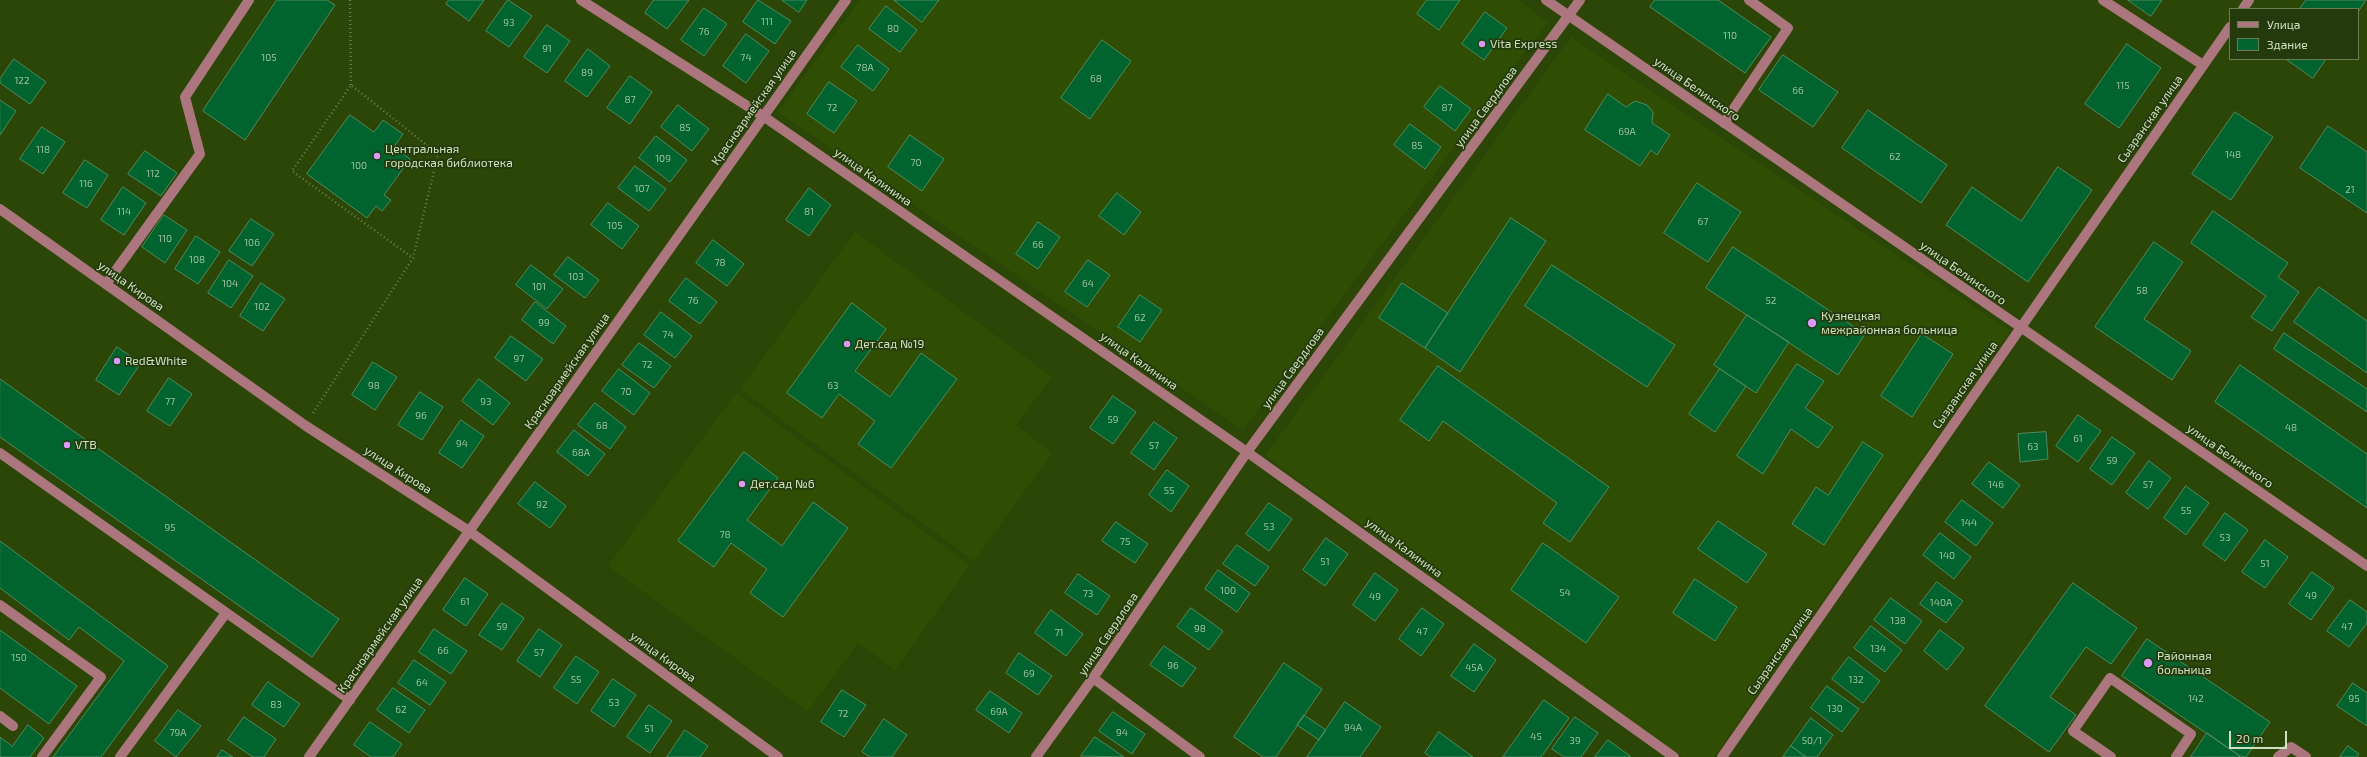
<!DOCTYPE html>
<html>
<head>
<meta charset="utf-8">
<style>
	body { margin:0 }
	#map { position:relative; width:2367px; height:757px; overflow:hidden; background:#2b4606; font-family:"Exo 2",sans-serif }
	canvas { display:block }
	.legend { position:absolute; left:2229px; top:8px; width:130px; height:52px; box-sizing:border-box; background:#253a0c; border:1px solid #697d54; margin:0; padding:5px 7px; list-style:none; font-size:12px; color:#d0e1c1 }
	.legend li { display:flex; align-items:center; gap:8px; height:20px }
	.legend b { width:20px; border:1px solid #697d54 }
	.scale { position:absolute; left:2229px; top:731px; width:58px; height:18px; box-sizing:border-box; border:2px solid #d0e1c1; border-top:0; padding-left:5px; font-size:12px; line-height:14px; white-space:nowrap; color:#d0e1c1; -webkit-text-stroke:3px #253a0c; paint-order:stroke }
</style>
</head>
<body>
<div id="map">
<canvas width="2367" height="757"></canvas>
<ul class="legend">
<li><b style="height:5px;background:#ab767d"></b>Улица</li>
<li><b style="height:11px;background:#01632d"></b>Здание</li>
</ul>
<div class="scale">20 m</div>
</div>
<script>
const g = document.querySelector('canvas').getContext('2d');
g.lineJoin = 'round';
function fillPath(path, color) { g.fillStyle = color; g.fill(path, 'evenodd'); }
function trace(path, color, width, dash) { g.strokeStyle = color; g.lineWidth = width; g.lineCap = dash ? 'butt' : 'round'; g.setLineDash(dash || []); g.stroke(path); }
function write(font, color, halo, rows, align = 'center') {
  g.font = font + ' "Exo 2",sans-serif'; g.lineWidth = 3.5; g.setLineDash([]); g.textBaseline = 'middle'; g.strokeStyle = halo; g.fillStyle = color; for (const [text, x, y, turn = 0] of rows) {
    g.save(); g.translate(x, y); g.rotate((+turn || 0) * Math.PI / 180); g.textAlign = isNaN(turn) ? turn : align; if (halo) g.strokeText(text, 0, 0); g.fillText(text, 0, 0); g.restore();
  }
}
fillPath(new Path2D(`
	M860,0H1518L1548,22L1243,430L778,112Z
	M1571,37L2010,331L1714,757H1683L1265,456Z
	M855,232L1052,377L1016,425L1052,453L974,561L740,389Z
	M736,393L970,565L895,670L858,643L808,711L608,566Z`), '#304e03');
const building = new Path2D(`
	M277,0H327L335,5L245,140L203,111Z
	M449,0H484L469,21L446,4Z
	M508,0L532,16L509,47L486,31Z
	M654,0H689L667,29L645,13Z
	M758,0L791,21L775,44L743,22Z
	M782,0H807L799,12Z
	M894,0H939L922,22Z
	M1427,0H1460L1439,30L1417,14Z
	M1655,0H1718L1771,37L1745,73L1650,7Z
	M2128,0H2162L2151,16Z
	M2306,0H2366L2358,12V9H2300Z
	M886,6L917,30L900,52L869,29Z
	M704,8L727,24L704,56L681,40Z
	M1485,12L1507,28L1484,60L1462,44Z
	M547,25L570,41L547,73L524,57Z
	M746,34L769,51L746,83L723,66Z
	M1102,40L1131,61L1090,119L1061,98Z
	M2127,44L2161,68L2119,128L2085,104Z
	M858,45L889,69L873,91L841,67Z
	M588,49L610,66L587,97L565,81Z
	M1783,55L1838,92L1813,127L1759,90Z
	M14,59L46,82L30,104L0,83V79Z
	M2286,59H2326L2313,78Z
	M630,76L652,92L630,124L607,108Z
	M829,82L857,101L834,133L807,114Z
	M1440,86L1471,109L1455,131L1424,107Z
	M1608,94L1626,107L1635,101L1647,105L1653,112L1652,123L1670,135L1657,155L1651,150L1640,166L1585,130Z
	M0,100L16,111L0,135Z
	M678,105L709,129L692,151L661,127Z
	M1868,110L1947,165L1921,203L1842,148Z
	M2235,112L2273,137L2231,200L2192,174Z
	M350,115L374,132L383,120L403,134L394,147L410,159L384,195L391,200L382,211L376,206L367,218L307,174Z
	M1410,124L1441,147L1425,169L1394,145Z
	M2328,126L2367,152V213L2300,168Z
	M42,127L65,142L43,174L20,159Z
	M910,135L944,159L922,191L888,167Z
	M656,136L687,160L670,182L639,158Z
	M145,151L177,173L161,196L128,174Z
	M85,160L108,175L87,208L63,193Z
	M635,166L666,189L649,211L618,188Z
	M2058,167L2092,190L2028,282L1946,225L1972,187L2021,221Z
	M1697,183L1741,212L1708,262L1664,233Z
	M123,187L146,203L124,235L101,220Z
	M809,188L831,205L809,236L786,220Z
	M1117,193L1141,212L1124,235L1099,216Z
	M608,203L639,226L622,249L591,225Z
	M2213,211L2288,263L2278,277L2299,292L2272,331L2251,317L2266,296L2191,243Z
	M164,215L187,230L165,263L142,247Z
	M1511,218L1546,241L1460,372L1425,348Z
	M251,219L274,234L252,266L229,251Z
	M1038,222L1060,237L1038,269L1016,254Z
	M196,236L220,252L198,284L175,269Z
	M713,240L744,264L727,286L696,263Z
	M2154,242L2183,262L2144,319L2191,351L2172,380L2095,327Z
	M1733,247L1865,334L1838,375L1706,288Z
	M568,257L599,280L585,298L554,275Z
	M229,260L253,276L231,308L208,293Z
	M1088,260L1110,275L1087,307L1065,292Z
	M531,265L563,289L547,309L516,285Z
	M1552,265L1675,345L1647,387L1525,306Z
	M686,278L717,302L700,324L669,301Z
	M261,283L285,299L263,331L240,316Z
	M1402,283L1448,313L1425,348L1379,318Z
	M2319,287L2367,321V373L2294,322Z
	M1140,295L1162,310L1140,342L1118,327Z
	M535,302L566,326L553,344L522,320Z
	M852,303L886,329L855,371L890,397L921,353L957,379L891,468L858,444L875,421L839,394L822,418L787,393Z
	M661,312L692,336L675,358L644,335Z
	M1747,315L1789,342L1756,393L1714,365Z
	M2284,333L2367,389V412L2274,349Z
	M1922,334L1953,354L1912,417L1881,396Z
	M511,336L543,359L526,381L495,358Z
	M639,343L671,366L654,388L622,365Z
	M117,347L141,363L119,395L96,380Z
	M373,362L397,377L375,410L352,395Z
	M1797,364L1824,381L1805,408L1833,427L1818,448L1791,429L1763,474L1737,456Z
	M2240,365L2367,454V508L2215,402Z
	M1438,366L1609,487L1570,542L1543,523L1557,503L1443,421L1429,441L1400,420Z
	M619,369L650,393L634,415L602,391Z
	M1720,369L1746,386L1715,432L1689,414Z
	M169,378L192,394L170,426L147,411Z
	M0,379L339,619L312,657L0,437Z
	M479,379L510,403L493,425L462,401Z
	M420,392L443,407L422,440L398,425Z
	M1113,396L1136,412L1113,444L1090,428Z
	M595,403L626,427L610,449L578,425Z
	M2078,415L2101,431L2078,462L2056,446Z
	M461,420L484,436L462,468L439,453Z
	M1154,422L1177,438L1154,470L1131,453Z
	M574,430L605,454L588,476L557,452Z
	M2046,432L2048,459L2020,462L2018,434Z
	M2112,437L2135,453L2112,485L2090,469Z
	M1863,442L1883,455L1824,545L1792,524L1816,487L1828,495Z
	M744,452L778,478L747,520L782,546L813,502L848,528L783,617L750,593L767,569L731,543L714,567L678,541Z
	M2149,461L2171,478L2148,509L2126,493Z
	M1989,462L2020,485L2003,508L1972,484Z
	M1167,470L1189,486L1171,512L1149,495Z
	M535,482L566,506L550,528L518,504Z
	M2186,486L2209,503L2186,535L2164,518Z
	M1962,500L1993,523L1976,546L1945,522Z
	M1269,503L1292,519L1269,551L1246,534Z
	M2225,513L2248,530L2225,561L2203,545Z
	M1718,521L1767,554L1747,583L1698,549Z
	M1116,522L1148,544L1135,563L1102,541Z
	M1940,533L1971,557L1954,579L1923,555Z
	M1326,538L1348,554L1325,586L1303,570Z
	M2265,540L2288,557L2265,588L2242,572Z
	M0,541L168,666L101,757H53L124,661L79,627L69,640L0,588Z
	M1543,543L1619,597L1586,643L1511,590Z
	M1237,545L1269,567L1255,586L1223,564Z
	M1218,570L1250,593L1237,612L1205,589Z
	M2312,572L2334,588L2311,620L2289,604Z
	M1375,573L1398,590L1375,621L1353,605Z
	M1078,574L1110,596L1097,615L1065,593Z
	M465,578L488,594L466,626L443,610Z
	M1695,579L1737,607L1715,641L1673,613Z
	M1937,582L1963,601L1946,623L1920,604Z
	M2073,583L2137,628L2111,664L2086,647L2050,697L2076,715L2049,752L1985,706Z
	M1891,598L1922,621L1905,644L1874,620Z
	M2350,600L2367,612V623L2349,647L2327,631Z
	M502,603L524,618L502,650L479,635Z
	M1191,608L1223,631L1209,650L1177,627Z
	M1422,608L1444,624L1421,656L1399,639Z
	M1051,610L1083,634L1066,656L1035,633Z
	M1871,626L1902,650L1885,672L1854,648Z
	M434,629L467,651L451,674L419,652Z
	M539,629L562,645L540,677L517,661Z
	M0,630L77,686L49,724L0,688Z
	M1940,630L1964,648L1947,670L1924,651Z
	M2147,639L2270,722L2246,757L2240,756L2122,676Z
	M1474,644L1496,660L1474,692L1451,676Z
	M1164,646L1196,668L1182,687L1150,665Z
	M1019,653L1052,676L1038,695L1006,673Z
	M576,656L599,672L577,704L554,688Z
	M1849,657L1880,681L1863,703L1832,679Z
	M414,660L446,682L430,705L398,683Z
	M1284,663L1322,689L1276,757H1263L1234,737Z
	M613,679L636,695L614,727L591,711Z
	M268,682L300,704L284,727L252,705Z
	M2353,683L2367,693V726L2337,706Z
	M1827,686L1859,709L1842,732L1811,708Z
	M393,688L425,710L409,733L377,710Z
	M842,690L866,705L844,737L821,722Z
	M990,691L1022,713L1009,733L976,710Z
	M1544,700L1569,718L1541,757H1503Z
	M1345,702L1381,727L1360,757H1307Z
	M649,705L672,721L650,753L627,737Z
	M178,710L201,726L176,757L155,741Z
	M1113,712L1145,734L1132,754L1099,731Z
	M1304,715L1326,730L1319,740L1297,725Z
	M244,717L276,739L264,757H253L228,740Z
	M1575,717L1598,733L1581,757H1564L1552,749Z
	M1811,718L1833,735L1817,757H1806L1791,746Z
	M884,719L907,735L892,757H870L862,752Z
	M370,722L402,744L393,757H371L354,745Z
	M28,725L44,738L30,757H0V737L12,746Z
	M685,730L708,746L700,757H667Z
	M1439,732L1473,757H1431L1425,753Z
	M2207,733L2240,756L2239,757H2191Z
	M1095,737L1124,757L1081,756Z
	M1608,740L1630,756V757H1595Z
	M1791,746L1806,757H1783Z
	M2348,746L2359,754L2357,757H2340Z
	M222,750L233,757H217Z`);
fillPath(building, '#01632d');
trace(building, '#4f8a5e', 1);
trace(new Path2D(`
	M350,0L351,85
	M313,413L413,258L438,154L351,85L292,171L413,258`), '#68804c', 2.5, [1, 3]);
trace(new Path2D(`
	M581,0L763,116L1247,452L1674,757
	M1546,0L2367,566
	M2103,0L2203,65
	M2243,9L2249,0
	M1724,123L1788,28L1749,0
	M0,209L306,426L469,531L778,757
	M106,284L200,154L185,97L249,0
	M0,453L350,700
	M0,605L101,677L42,757
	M1093,678L1200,757
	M0,716L13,726
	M120,757L226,613
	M309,757L846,0
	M1036,757L1093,678L1247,452L1580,0
	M1722,757L2230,27
	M2111,757L2073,731L2110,678L2191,734L2176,757
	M2278,757L2291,747L2306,757`), '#ab767d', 10);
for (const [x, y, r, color] of [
	[1482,44,4,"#d59cfb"],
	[377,156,4,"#d59cfb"],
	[1812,323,5,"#d59cfb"],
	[847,344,4,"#d59cfb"],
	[117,361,4,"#d59cfb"],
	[67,445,4,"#d59cfb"],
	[742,484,4,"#d59cfb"],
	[2148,663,5,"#d59cfb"]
]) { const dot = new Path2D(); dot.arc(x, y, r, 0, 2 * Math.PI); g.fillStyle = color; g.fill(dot); trace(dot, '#253a0c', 1.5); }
write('10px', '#9cc29c', null, [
	["111",767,22],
	["93",509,23],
	["80",893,29],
	["76",704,32],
	["110",1730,36],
	["91",547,49],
	["105",269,58],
	["74",746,58],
	["78А",865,68],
	["89",587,73],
	["68",1096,79],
	["122",22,81],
	["115",2123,86],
	["66",1798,91],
	["87",630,100],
	["72",832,108],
	["87",1447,108],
	["85",685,128],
	["69А",1627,132],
	["85",1417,146],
	["118",43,150],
	["148",2233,155],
	["62",1895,157],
	["109",663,159],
	["70",916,163],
	["100",359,166],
	["112",153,174],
	["116",86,184],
	["107",642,189],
	["21",2350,190],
	["114",124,212],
	["81",809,212],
	["67",1703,222],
	["105",615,226],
	["110",165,239],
	["106",252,243],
	["66",1038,245],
	["108",197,260],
	["78",720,263],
	["103",576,277],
	["104",230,284],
	["64",1088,284],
	["101",539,287],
	["58",2142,291],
	["76",693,301],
	["52",1771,301],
	["102",262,307],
	["62",1140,318],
	["99",544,323],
	["74",668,335],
	["97",519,359],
	["72",647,365],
	["98",374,386],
	["63",833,386],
	["70",626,392],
	["77",170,402],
	["93",486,402],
	["96",421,416],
	["59",1113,420],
	["68",602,426],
	["48",2291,428],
	["61",2078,439],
	["94",462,444],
	["57",1154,446],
	["63",2033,447],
	["68А",581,453],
	["59",2112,461],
	["146",1996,485],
	["57",2148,485],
	["55",1169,491],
	["92",542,505],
	["55",2186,511],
	["144",1969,523],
	["53",1269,527],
	["95",170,528],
	["78",725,535],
	["53",2225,538],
	["75",1125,542],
	["140",1947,556],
	["51",1325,562],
	["51",2265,564],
	["100",1228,591],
	["54",1565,593],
	["73",1088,594],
	["49",2311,596],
	["49",1375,597],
	["61",465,602],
	["140А",1941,603],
	["138",1898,621],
	["59",502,627],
	["47",2347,627],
	["98",1200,629],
	["47",1422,632],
	["71",1059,633],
	["134",1878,649],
	["66",443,651],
	["57",539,653],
	["150",19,658],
	["96",1173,666],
	["45А",1474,668],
	["69",1029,674],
	["55",576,680],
	["132",1856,680],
	["64",422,683],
	["142",2196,699],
	["95",2354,699],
	["53",614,703],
	["83",276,705],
	["130",1835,709],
	["62",401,710],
	["69А",999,712],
	["72",843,714],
	["94А",1353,728],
	["51",649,729],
	["79А",178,733],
	["94",1122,733],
	["45",1536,737],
	["39",1575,741],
	["50/1",1812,741]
]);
write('12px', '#d0e1c1', '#253a0c', [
	["Vita Express",1490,44],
	["Центральная",385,149],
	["городская библиотека",385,163],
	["Кузнецкая",1821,316],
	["межрайонная больница",1821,330],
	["Дет.сад №19",855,344],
	["Red&White",125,361],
	["VTB",75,445],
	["Дет.сад №6",750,484],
	["Районная",2157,656],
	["больница",2157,670]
], 'left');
write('12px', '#d0e1c1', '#253a0c', [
	["улица Белинского",1697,89,35],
	["Красноармейская улица",754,107,-55],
	["улица Свердлова",1486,107,-54],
	["Сызранская улица",2150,119,-55],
	["улица Калинина",873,177,35],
	["улица Белинского",1963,273,35],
	["улица Кирова",131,286,35],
	["улица Калинина",1139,361,35],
	["улица Свердлова",1293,368,-54],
	["Красноармейская улица",567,371,-55],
	["Сызранская улица",1965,385,-55],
	["улица Белинского",2230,456,35],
	["улица Кирова",398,470,33],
	["улица Калинина",1404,548,36],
	["улица Свердлова",1108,634,-56],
	["Красноармейская улица",380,635,-55],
	["Сызранская улица",1780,651,-55],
	["улица Кирова",663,657,36]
]);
</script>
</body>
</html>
